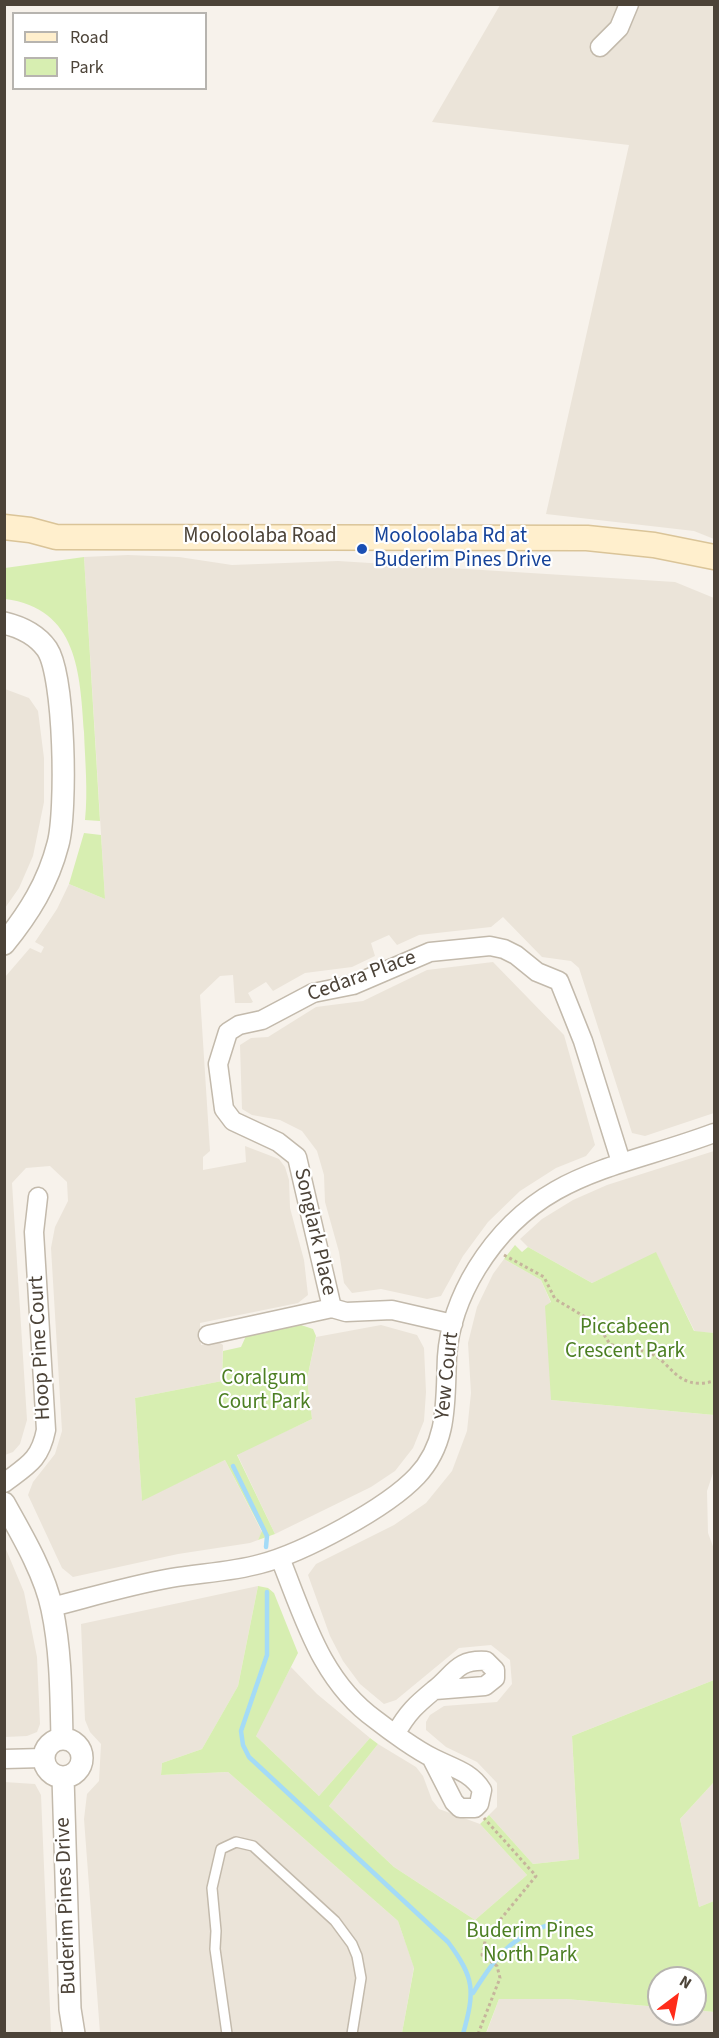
<!DOCTYPE html>
<html>
<head>
<meta charset="utf-8">
<style>
	body { margin:0 }
	#map { position:relative; width:719px; height:2038px; overflow:hidden; background:#f7f2eb; font-family:"Source Sans 3",sans-serif }
	canvas { display:block }
	.frame { position:absolute; inset:0; border:6px solid #4c4338; pointer-events:none }
	.legend { position:absolute; left:12px; top:12px; width:195px; height:78px; box-sizing:border-box; background:#fff; border:2px solid #b7b4af; margin:0; padding:8px 10px; list-style:none; font-size:18px; color:#4c4338 }
	.legend li { display:flex; align-items:center; gap:12px; height:30px }
	.legend b { width:30px; border:2px solid #b7b4af }
	.north { position:absolute; left:647px; top:1966px; width:60px; height:60px; box-sizing:border-box; background:#fff; border:2px solid #b7b4af; border-radius:50%; rotate:32deg; font-size:16px; font-weight:700; line-height:24px; text-align:center; color:#4c4338 }
	.north::after { content:''; display:block; margin:auto; width:21px; height:27px; background:#ff2c1a; clip-path:polygon(50% 0,100% 100%,50% 72%,0 100%) }
</style>
</head>
<body>
<div id="map">
<canvas width="719" height="2038"></canvas>
<div class="frame"></div>
<ul class="legend">
<li><b style="height:8px;background:#ffefcd"></b>Road</li>
<li><b style="height:16px;background:#d7eeb1"></b>Park</li>
</ul>
<div class="north">N</div>
</div>
<script>
const g = document.querySelector('canvas').getContext('2d');
g.lineJoin = 'round';
function fillPath(path, color) { g.fillStyle = color; g.fill(path, 'evenodd'); }
function trace(path, color, width, dash) { g.strokeStyle = color; g.lineWidth = width; g.lineCap = dash ? 'butt' : 'round'; g.setLineDash(dash || []); g.stroke(path); }
function write(font, color, halo, rows, align = 'center') {
  g.font = font + ' "Source Sans 3",sans-serif'; g.lineWidth = 4.5; g.setLineDash([]); g.textBaseline = 'middle'; g.strokeStyle = halo; g.fillStyle = color; for (const [text, x, y, turn = 0] of rows) {
    g.save(); g.translate(x, y); g.rotate((+turn || 0) * Math.PI / 180); g.textAlign = isNaN(turn) ? turn : align; if (halo) g.strokeText(text, 0, 0); g.fillText(text, 0, 0); g.restore();
  }
}
fillPath(new Path2D(`
	M500,5H714V539L694,531L546,514L629,145L432,122Z
	M128,555L179,557L232,565L338,561L675,582L714,598V1113L645,1136L632,1133L579,968L571,961L542,957L503,917L491,927L419,935L397,945L389,935L371,943L375,956L352,967L305,973L273,991L266,982L248,993L253,1002L251,1003H235L233,975L220,976L200,995L210,1151L203,1157V1170L246,1162L245,1146L279,1159L285,1167L289,1180L290,1208L304,1260L308,1295L298,1303L200,1323L201,1345L219,1342L223,1345L222,1381L135,1398L142,1500L225,1460L262,1532L258,1540L250,1543L178,1554L73,1577L62,1568L28,1495L33,1482L55,1454L62,1431L51,1248L55,1227L68,1201L67,1182L50,1166L26,1168L12,1183L27,1420L20,1444L13,1452L5,1455V977L30,948L41,953L44,947L35,942L57,909L69,884L105,899L84,557Z
	M5,689L29,698L38,711L44,758V802L33,856L19,888L5,908Z
	M493,962L564,1035L595,1145L586,1156L556,1168L520,1191L488,1222L463,1256L441,1296L427,1299L381,1289L352,1293L344,1283L339,1252L325,1202L324,1175L317,1151L302,1131L280,1120L252,1115L242,1109L240,1045L251,1038L268,1037L316,1007L363,1001L427,970Z
	M714,1151V1333L695,1332L656,1253L592,1283L528,1247L520,1239L542,1219L573,1200L607,1185Z
	M504,1259L541,1280L551,1303V1400L714,1415V1470L707,1491L708,1533L714,1549V1680L572,1736L579,1859L533,1864L489,1815L497,1807V1783L477,1762L446,1747L426,1730V1722L430,1715L444,1706L497,1702L512,1684L510,1660L491,1645L459,1648L396,1700L384,1704L360,1684L343,1661L330,1636L308,1575L316,1564L394,1525L426,1503L452,1471L467,1431L471,1393L468,1343L477,1307L493,1274Z
	M381,1325L417,1335L424,1348L426,1392L424,1421L413,1448L395,1471L371,1487L275,1534L237,1454L312,1419L307,1379L316,1337Z
	M5,1547L24,1592L37,1657L40,1724L37,1732L27,1736L5,1737Z
	M258,1586L238,1686L202,1749L162,1763L161,1775L228,1772L398,1921L414,1967L402,2033H100L84,1819L87,1794L99,1781L101,1744L90,1732L85,1720L81,1624Z
	M291,1667L317,1694L370,1738L319,1796L255,1735Z
	M378,1744L416,1767L423,1776L432,1800L439,1809L480,1824L527,1875L475,1920L394,1867L329,1806Z
	M4,1782L35,1784L41,1795L51,2033H5Z
	M714,1782V1901L699,1907L680,1819Z
	M499,1999H566L659,2007V2014H695V2010L714,2012V2033L486,2034Z`), '#ebe4d9');
fillPath(new Path2D(`
	M84,557L100,821L85,820C88,790 85,761 84,732C80,674 78,608 5,599V568Z
	M84,833L101,835L105,899L69,884Z
	M515,1245L522,1252L528,1247L592,1283L656,1252L694,1331L714,1333V1415L551,1400L545,1306L551,1302L541,1280L504,1259Z
	M301,1325L313,1329L316,1336L307,1379L312,1419L237,1455L275,1534L258,1540L262,1531L225,1460L142,1501L135,1398L222,1381L223,1351L241,1347L246,1336Z
	M258,1586L268,1588L274,1593L298,1653L256,1736L319,1796L370,1738L378,1744L329,1806L394,1867L475,1920L527,1875L480,1824L489,1815L533,1864L579,1859L572,1736L714,1680V1782L680,1819L699,1907L714,1901V2012L695,2010V1978H659V2007L566,1999H499L486,2033H402L414,1968L398,1921L228,1772L161,1775L162,1763L202,1749L238,1686Z`), '#d7eeb1');
trace(new Path2D(`
	M233,1466L267,1536L266,1547
	M267,1592V1655L241,1731L243,1745L249,1757L448,1942C475,1978 475,1991 463,2034
	M473,1993C498,1954 511,1936 557,1922`), '#a4dbf7', 4.5);
const service = new Path2D(`
	M227,2034L215,1949L216,1931L212,1888L221,1849L236,1842L253,1846L335,1921L352,1944L357,1956L361,1978L352,2034`);
const minor = new Path2D(`
	M600,47L619,28L629,4
	M453,1324L392,1310L346,1312L332,1308L297,1157L278,1142L233,1121L224,1109L218,1064L228,1032L239,1025L262,1020L313,993L353,985L430,952L490,946L504,949L516,955L537,972L559,981L583,1041L621,1162
	M208,1335L332,1308
	M4,1483C28,1465 40,1460 46,1430L34,1232L38,1197
	M280,1558C304,1617 321,1681 376,1720C390,1731 418,1751 433,1758C452,1768 470,1771 482,1790L479,1804L475,1808H460L454,1802L431,1757
	M52,1607C91,1597 131,1585 171,1578C201,1573 231,1572 260,1564C303,1553 387,1508 417,1476C449,1442 445,1400 447,1357C449,1326 461,1294 477,1268C537,1171 618,1169 714,1133
	M396,1733C408,1712 416,1705 434,1690C454,1675 456,1659 486,1661L495,1670V1678L485,1686L435,1690
	M4,1759L43,1758`);
const tertiary = new Path2D(`
	M4,623C21,627 37,635 47,649C65,676 67,811 58,844C48,883 29,913 4,944
	M4,1503C22,1535 45,1574 52,1609C61,1651 61,1695 62,1739
	M44 1758a19 19 0 1 1 38 0a19 19 0 1 1-38 0Z
	M63,1777L70,2009L74,2034`);
const secondary = new Path2D(`
	M4,527L30,530L56,537L587,538L654,545L714,557`);
trace(service, '#c3baac', 12);
trace(minor, '#c3baac', 21);
trace(tertiary, '#c3baac', 24);
trace(secondary, '#dac498', 27);
trace(new Path2D(`
	M504,1255L544,1277L555,1299L597,1324L610,1344C622,1349 635,1348 647,1352C672,1360 675,1392 714,1381
	M478,2034L500,1978L497,1966L482,1955L486,1937L536,1876L484,1818`), '#c6b59c', 3, [3, 3]);
trace(service, '#fff', 9);
trace(minor, '#fff', 18);
trace(tertiary, '#fff', 21);
trace(secondary, '#ffefcd', 24);
for (const [x, y, r, color] of [
	[362,549,6,"#1a4fb4"]
]) { const dot = new Path2D(); dot.arc(x, y, r, 0, 2 * Math.PI); g.fillStyle = color; g.fill(dot); trace(dot, '#fff', 2); }
write('21px', '#4c4338', '#fff', [
	["Mooloolaba Road",260,537],
	["Cedara Place",362,977,-20],
	["Songlark Place",314,1232,77],
	["Hoop Pine Court",41,1348,-93],
	["Yew Court",448,1376,-84],
	["Buderim Pines Drive",67,1906,-92]
]);
write('21px', '#164399', '#fff', [
	["Mooloolaba Rd at",374,537],
	["Buderim Pines Drive",374,561]
], 'left');
write('21px', '#4c7f23', '#fff', [
	["Piccabeen",625,1328],
	["Crescent Park",625,1352],
	["Coralgum",264,1379],
	["Court Park",264,1403],
	["Buderim Pines",530,1932],
	["North Park",530,1956]
]);
</script>
</body>
</html>
